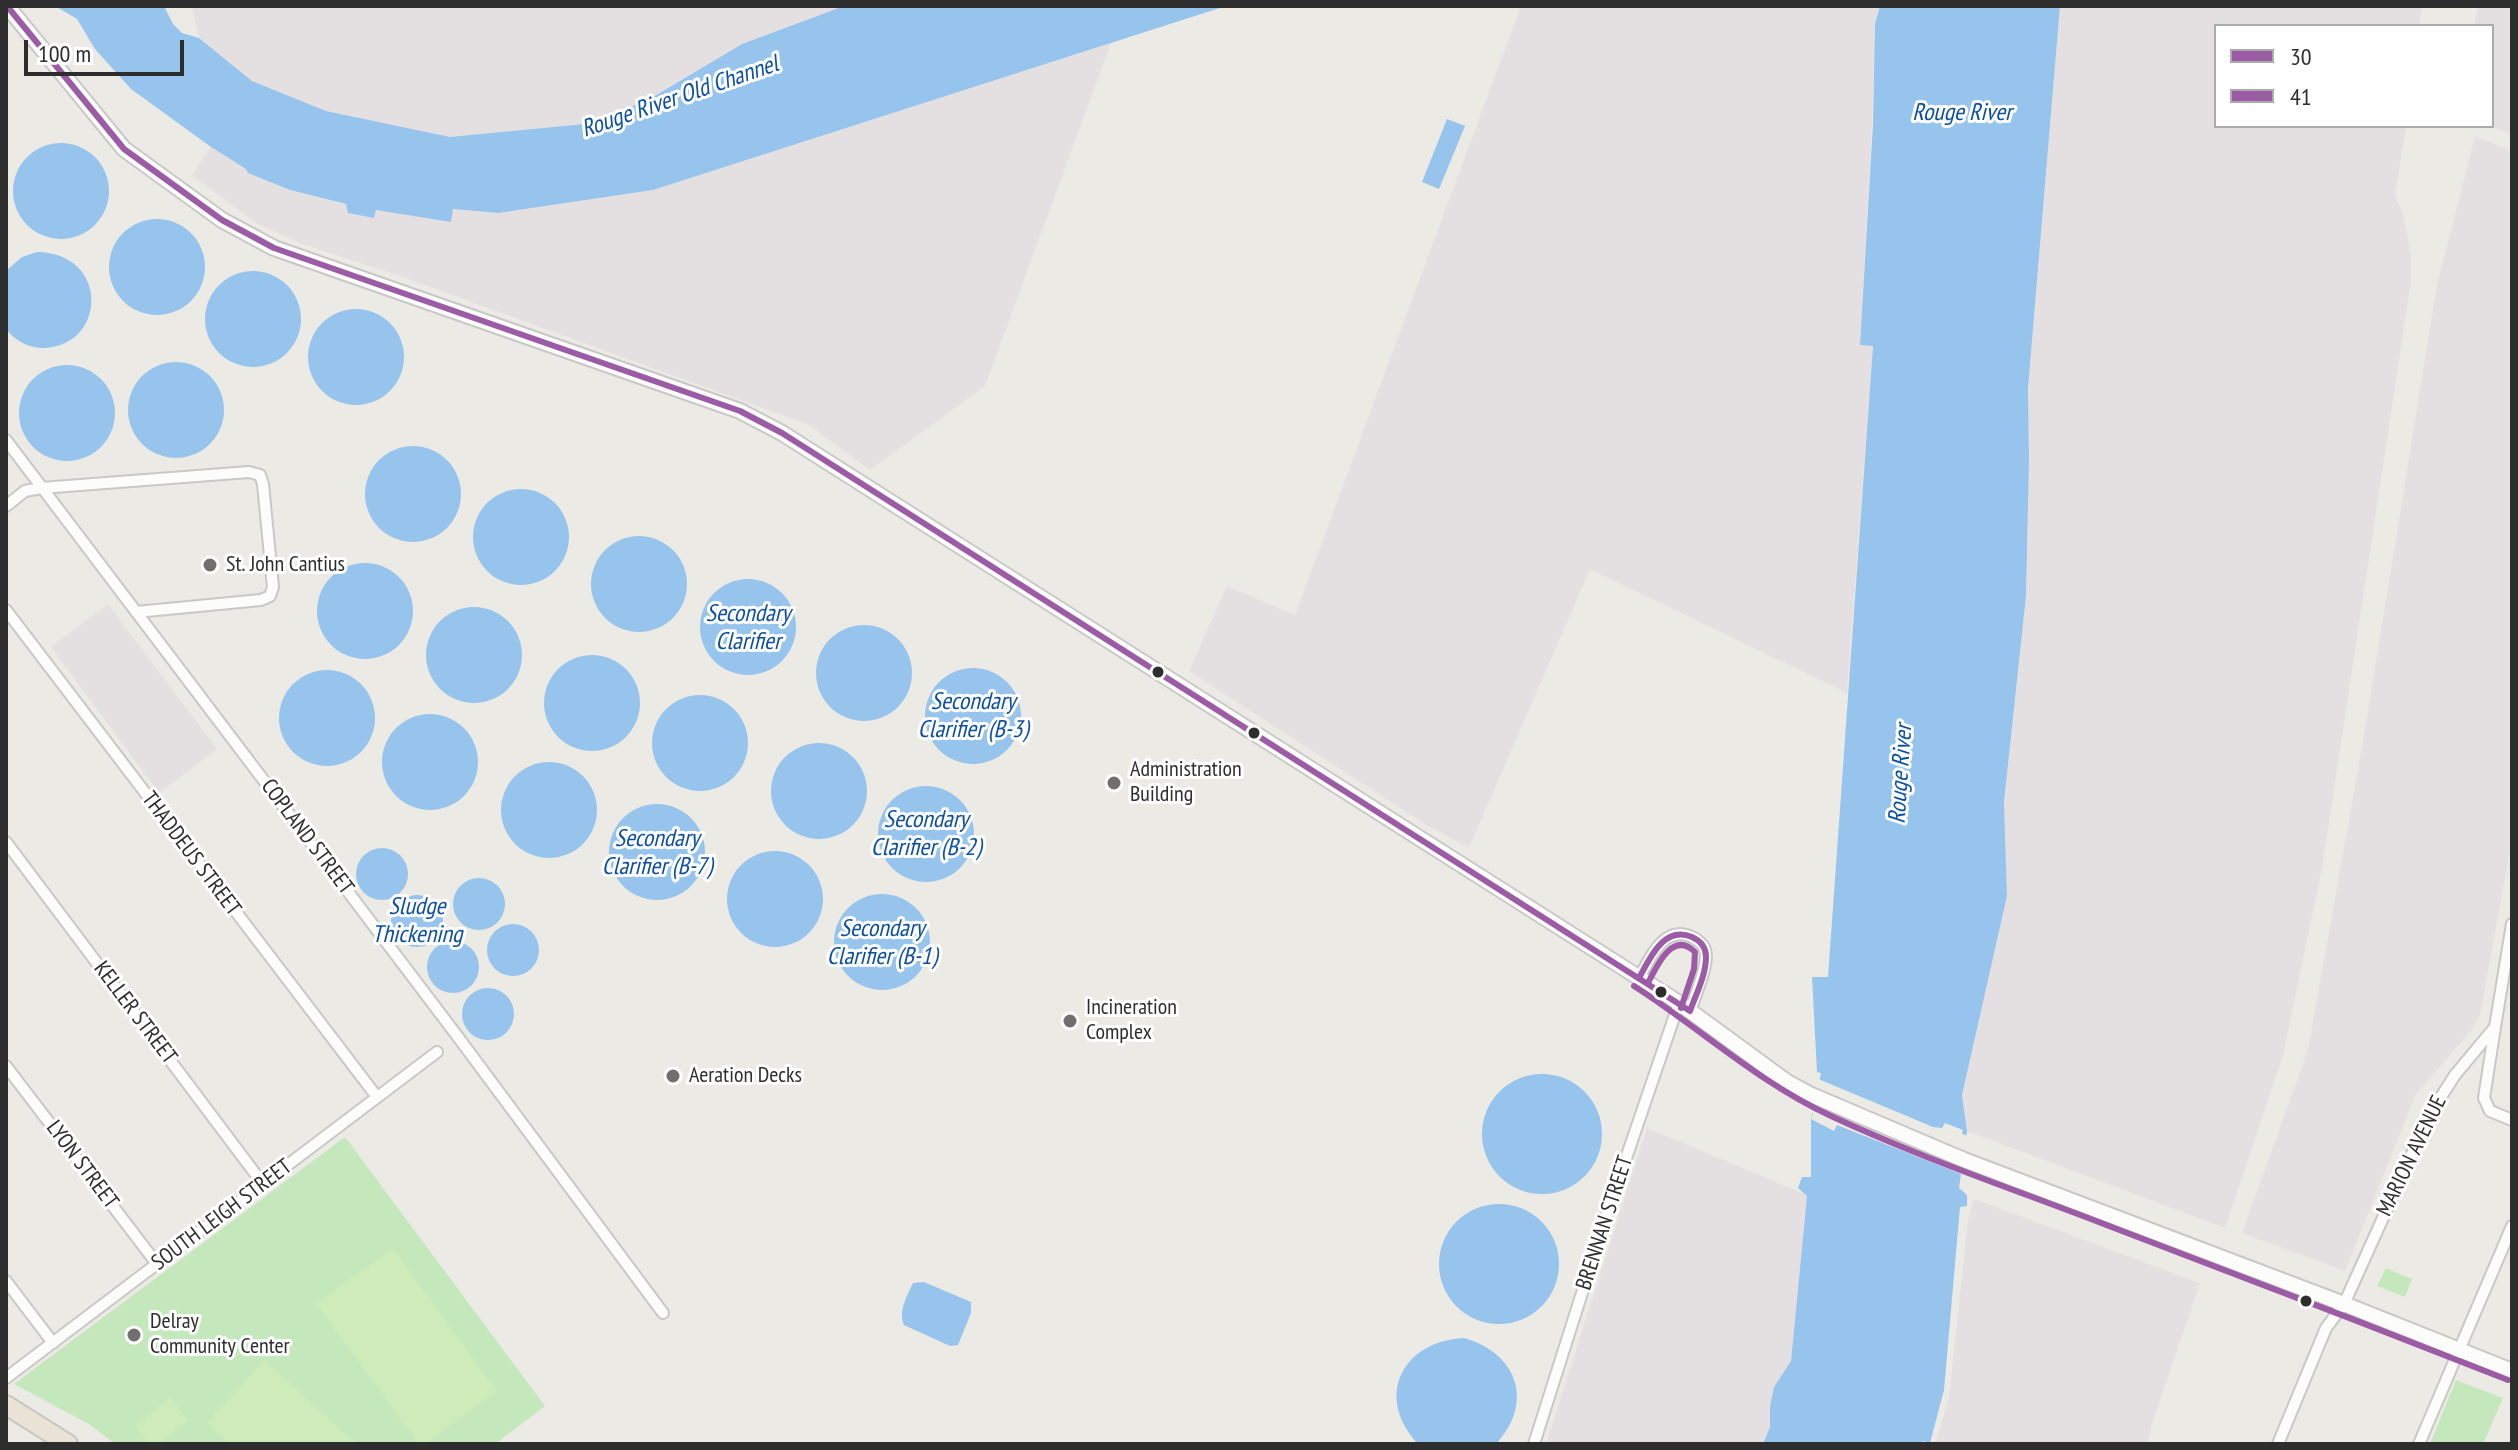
<!DOCTYPE html>
<html>
<head>
<meta charset="utf-8">
<style>
	body { margin:0 }
	#map { position:relative; width:2518px; height:1450px; overflow:hidden; background:#eceae4; font-family:"PT Sans Narrow",sans-serif }
	canvas { display:block }
	.frame { position:absolute; inset:0; border:8px solid #2d2d2d; pointer-events:none }
	.legend { position:absolute; left:2214px; top:24px; width:280px; height:104px; box-sizing:border-box; background:#fff; border:2px solid #ababab; margin:0; padding:10px 14px; list-style:none; font-size:24px; color:#2d2d2d }
	.legend li { display:flex; align-items:center; gap:16px; height:40px }
	.legend b { width:40px; border:2px solid #ababab }
	.scale { position:absolute; left:24px; top:40px; width:160px; height:36px; box-sizing:border-box; border:4px solid #2d2d2d; border-top:0; padding-left:10px; font-size:24px; line-height:28px; white-space:nowrap; color:#2d2d2d; -webkit-text-stroke:6px #fff; paint-order:stroke }
</style>
</head>
<body>
<div id="map">
<canvas width="2518" height="1450"></canvas>
<div class="frame"></div>
<ul class="legend">
<li><b style="height:10px;background:#9b5ba5"></b>30</li>
<li><b style="height:10px;background:#9b5ba5"></b>41</li>
</ul>
<div class="scale">100 m</div>
</div>
<script>
const g = document.querySelector('canvas').getContext('2d');
g.lineJoin = 'round';
function fillPath(path, color) { g.fillStyle = color; g.fill(path, 'evenodd'); }
function trace(path, color, width, dash) { g.strokeStyle = color; g.lineWidth = width; g.lineCap = dash ? 'butt' : 'round'; g.setLineDash(dash || []); g.stroke(path); }
function write(font, color, halo, rows, align = 'center') {
  g.font = font + ' "PT Sans Narrow",sans-serif'; g.lineWidth = 6; g.setLineDash([]); g.textBaseline = 'middle'; g.strokeStyle = halo; g.fillStyle = color; for (const [text, x, y, turn = 0] of rows) {
    g.save(); g.translate(x, y); g.rotate((+turn || 0) * Math.PI / 180); g.textAlign = isNaN(turn) ? turn : align; if (halo) g.strokeText(text, 0, 0); g.fillText(text, 0, 0); g.restore();
  }
}
fillPath(new Path2D(`
	M192,6H844L742,44L648,100L584,124L450,137L326,111L252,81L199,38Z
	M1521,6H1880L1875,24L1872,126L1860,344L1873,346L1847,693L1590,569L1469,848L1428,826L1189,671L1227,586L1295,615Z
	M2060,6H2422L2419,26H2216V126H2406L2395,196L2403,214L2411,255V281L2322,868L2283,1055L2225,1228L1967,1131L1962,1095L2007,896L2004,802L2026,596L2029,461L2028,388Z
	M2478,6H2512V135L2491,126L2492,26H2474Z
	M1111,43L985,386L870,470L809,425L400,276L302,244L257,224L192,175L211,147L246,169L248,173L290,190L347,205L375,217L376,209L451,222L452,209L498,213L653,190Z
	M2475,136L2512,151V839L2480,1015L2470,1032L2416,1094L2345,1271L2242,1233L2308,1050L2364,736L2437,285Z
	M108,604L217,749L159,793L51,647Z
	M1647,1128L1807,1195L1791,1361L1774,1387L1770,1406V1427L1763,1444H1546Z
	M1974,1199L2200,1283L2151,1427L2148,1444H1935L1949,1398L1968,1220Z`), '#e4e0e2');
fillPath(new Path2D(`
	M345,1137L545,1406L495,1444H115L89,1424L14,1384Z
	M2386,1268L2412,1279L2405,1297L2377,1286Z
	M2456,1380L2503,1398L2483,1444H2430Z`), '#c5e7bc');
fillPath(new Path2D(`
	M393,1248L497,1391L425,1444H419L316,1304Z
	M264,1360L357,1444H230L207,1423Z
	M170,1398L188,1420L158,1444H149L135,1426Z`), '#ceebba');
fillPath(new Path2D(`
	M55,6H164L173,24L182,33L199,38L252,81L326,111L450,137L584,124L648,100L742,44L844,6H1226L653,190L498,213L453,209L451,222L376,210L374,218L348,213L346,204L290,190L248,173L246,169L211,147L131,89L95,49L77,19Z
	M1880,6H2060L2028,388L2029,461L2026,596L2004,802L2007,896L1962,1095L1967,1131L1959,1188L1967,1195V1206L1960,1207L1944,1390L1930,1443L1922,1441L1921,1444H1763L1770,1427V1406L1774,1387L1791,1361L1807,1196L1798,1188L1802,1177H1811V1119L1821,1073L1817,1072L1812,977H1828L1873,346L1860,345L1873,124L1875,24Z
	M1447,119L1465,126L1439,189L1422,182Z
	M13 191a48 48 0 1 1 96 0a48 48 0 1 1-96 0Z
	M109 267a48 48 0 1 1 96 0a48 48 0 1 1-96 0Z
	M37,252C110,253 107,346 44,348C29,348 15,341 6,329V271L22,257Z
	M205 319a48 48 0 1 1 96 0a48 48 0 1 1-96 0Z
	M308 357a48 48 0 1 1 96 0a48 48 0 1 1-96 0Z
	M128 410a48 48 0 1 1 96 0a48 48 0 1 1-96 0Z
	M19 413a48 48 0 1 1 96 0a48 48 0 1 1-96 0Z
	M365 494a48 48 0 1 1 96 0a48 48 0 1 1-96 0Z
	M473 537a48 48 0 1 1 96 0a48 48 0 1 1-96 0Z
	M591 584a48 48 0 1 1 96 0a48 48 0 1 1-96 0Z
	M317 611a48 48 0 1 1 96 0a48 48 0 1 1-96 0Z
	M700 627a48 48 0 1 1 96 0a48 48 0 1 1-96 0Z
	M426 655a48 48 0 1 1 96 0a48 48 0 1 1-96 0Z
	M816 673a48 48 0 1 1 96 0a48 48 0 1 1-96 0Z
	M544 703a48 48 0 1 1 96 0a48 48 0 1 1-96 0Z
	M925 716a48 48 0 1 1 96 0a48 48 0 1 1-96 0Z
	M279 718a48 48 0 1 1 96 0a48 48 0 1 1-96 0Z
	M652 743a48 48 0 1 1 96 0a48 48 0 1 1-96 0Z
	M382 762a48 48 0 1 1 96 0a48 48 0 1 1-96 0Z
	M771 791a48 48 0 1 1 96 0a48 48 0 1 1-96 0Z
	M501 810a48 48 0 1 1 96 0a48 48 0 1 1-96 0Z
	M878 834a48 48 0 1 1 96 0a48 48 0 1 1-96 0Z
	M609 852a48 48 0 1 1 96 0a48 48 0 1 1-96 0Z
	M356 874a26 26 0 1 1 52 0a26 26 0 1 1-52 0Z
	M727 899a48 48 0 1 1 96 0a48 48 0 1 1-96 0Z
	M453 904a26 26 0 1 1 52 0a26 26 0 1 1-52 0Z
	M834 942a48 48 0 1 1 96 0a48 48 0 1 1-96 0Z
	M391 921a26 26 0 1 1 52 0a26 26 0 1 1-52 0Z
	M487 950a26 26 0 1 1 52 0a26 26 0 1 1-52 0Z
	M427 967a26 26 0 1 1 52 0a26 26 0 1 1-52 0Z
	M462 1014a26 26 0 1 1 52 0a26 26 0 1 1-52 0Z
	M1482 1134a60 60 0 1 1 120 0a60 60 0 1 1-120 0Z
	M1439 1264a60 60 0 1 1 120 0a60 60 0 1 1-120 0Z
	M924,1282L971,1302V1313L958,1345L950,1346L904,1325C898,1311 907,1296 913,1283Z
	M1464,1338C1517,1353 1535,1402 1496,1444H1418C1374,1397 1402,1341 1464,1338Z`), '#97c4ed');
fillPath(new Path2D(`
	M1816,1078L1933,1127L1942,1128L1945,1123L1963,1130L1962,1134L1969,1136L1967,1142L1970,1143L1966,1176L1837,1125L1834,1131L1811,1119L1813,1114L1810,1112Z`), '#eceae4');
const street = new Path2D(`
	M6,440L458,1037L663,1313
	M6,506L25,491L41,488L249,472L260,475L263,484L273,587L270,596L261,600L136,612
	M6,610L377,1097
	M6,842L263,1184
	M1639,978C1650,958 1664,924 1692,937C1697,939 1704,945 1705,950C1710,963 1694,998 1690,1011
	M2495,1027L2484,1098L2490,1111L2512,1120
	M6,1066L157,1264
	M6,1281L53,1343
	M6,1378L437,1052
	M1534,1444L1608,1211L1679,1003
	M2278,1444L2326,1328L2344,1304L2430,1114L2455,1075L2495,1027L2512,924
	M2419,1444L2512,1226`);
const secondary = new Path2D(`
	M7,6L124,149L222,220L274,248L740,411L782,433L1679,1003L1787,1082L1809,1094L1964,1160L2344,1304L2512,1371`);
const highway = new Path2D(`
	M6,1405L68,1444`);
trace(street, '#c9c8c8', 14);
trace(secondary, '#c9c8c8', 18);
trace(highway, '#c6c6c3', 22);
trace(street, '#fcfcfb', 10);
trace(secondary, '#fcfcfb', 14);
trace(highway, '#eae3d5', 18);
trace(new Path2D(`
	M7,6L124,149L222,220L274,248L740,411L782,433L1690,1011
	M1639,978C1650,958 1664,925 1692,937C1701,941 1706,948 1706,957C1706,975 1696,994 1690,1011`), '#9b5ba5', 6);
trace(new Path2D(`
	M1648,983C1657,965 1673,930 1695,952L1694,969L1681,1008
	M1634,986C1700,1028 1759,1083 1831,1116C1917,1156 2007,1187 2096,1221C2234,1273 2371,1326 2508,1380`), '#9b5ba5', 6);
for (const [x, y, r, color] of [
	[210,565,8,"#706f6d"],
	[1158,672,7,"#2d2d2d"],
	[1254,733,7,"#2d2d2d"],
	[1114,783,8,"#706f6d"],
	[1661,992,7,"#2d2d2d"],
	[1070,1021,8,"#706f6d"],
	[673,1076,8,"#706f6d"],
	[2306,1301,7,"#2d2d2d"],
	[134,1335,8,"#706f6d"]
]) { const dot = new Path2D(); dot.arc(x, y, r, 0, 2 * Math.PI); g.fillStyle = color; g.fill(dot); trace(dot, '#fff', 3); }
write('22px', '#2d2d2d', '#fff', [
	["St. John Cantius",226,565],
	["Administration",1130,770],
	["Building",1130,795],
	["Incineration",1086,1008],
	["Complex",1086,1033],
	["Aeration Decks",689,1076],
	["Delray",150,1322],
	["Community Center",150,1347]
], 'left');
write('22px', '#2d2d2d', '#fff', [
	["COPLAND STREET",307,837,53],
	["THADDEUS STREET",191,854,53],
	["KELLER STREET",135,1013,53],
	["MARION AVENUE",2412,1156,-64],
	["LYON STREET",82,1165,53],
	["SOUTH LEIGH STREET",222,1215,-37],
	["BRENNAN STREET",1605,1223,-72]
]);
write('italic 24px', '#0c4ea3', '#fff', [
	["Rouge River Old Channel",680,97,-19],
	["Rouge River",1962,113],
	["Secondary",748,614],
	["Clarifier",748,642],
	["Secondary",973,702],
	["Clarifier (B-3)",973,730],
	["Rouge River",1901,774,-86],
	["Secondary",926,820],
	["Clarifier (B-2)",926,848],
	["Secondary",657,839],
	["Clarifier (B-7)",657,867],
	["Sludge",417,907],
	["Thickening",417,935],
	["Secondary",882,929],
	["Clarifier (B-1)",882,957]
]);
</script>
</body>
</html>
